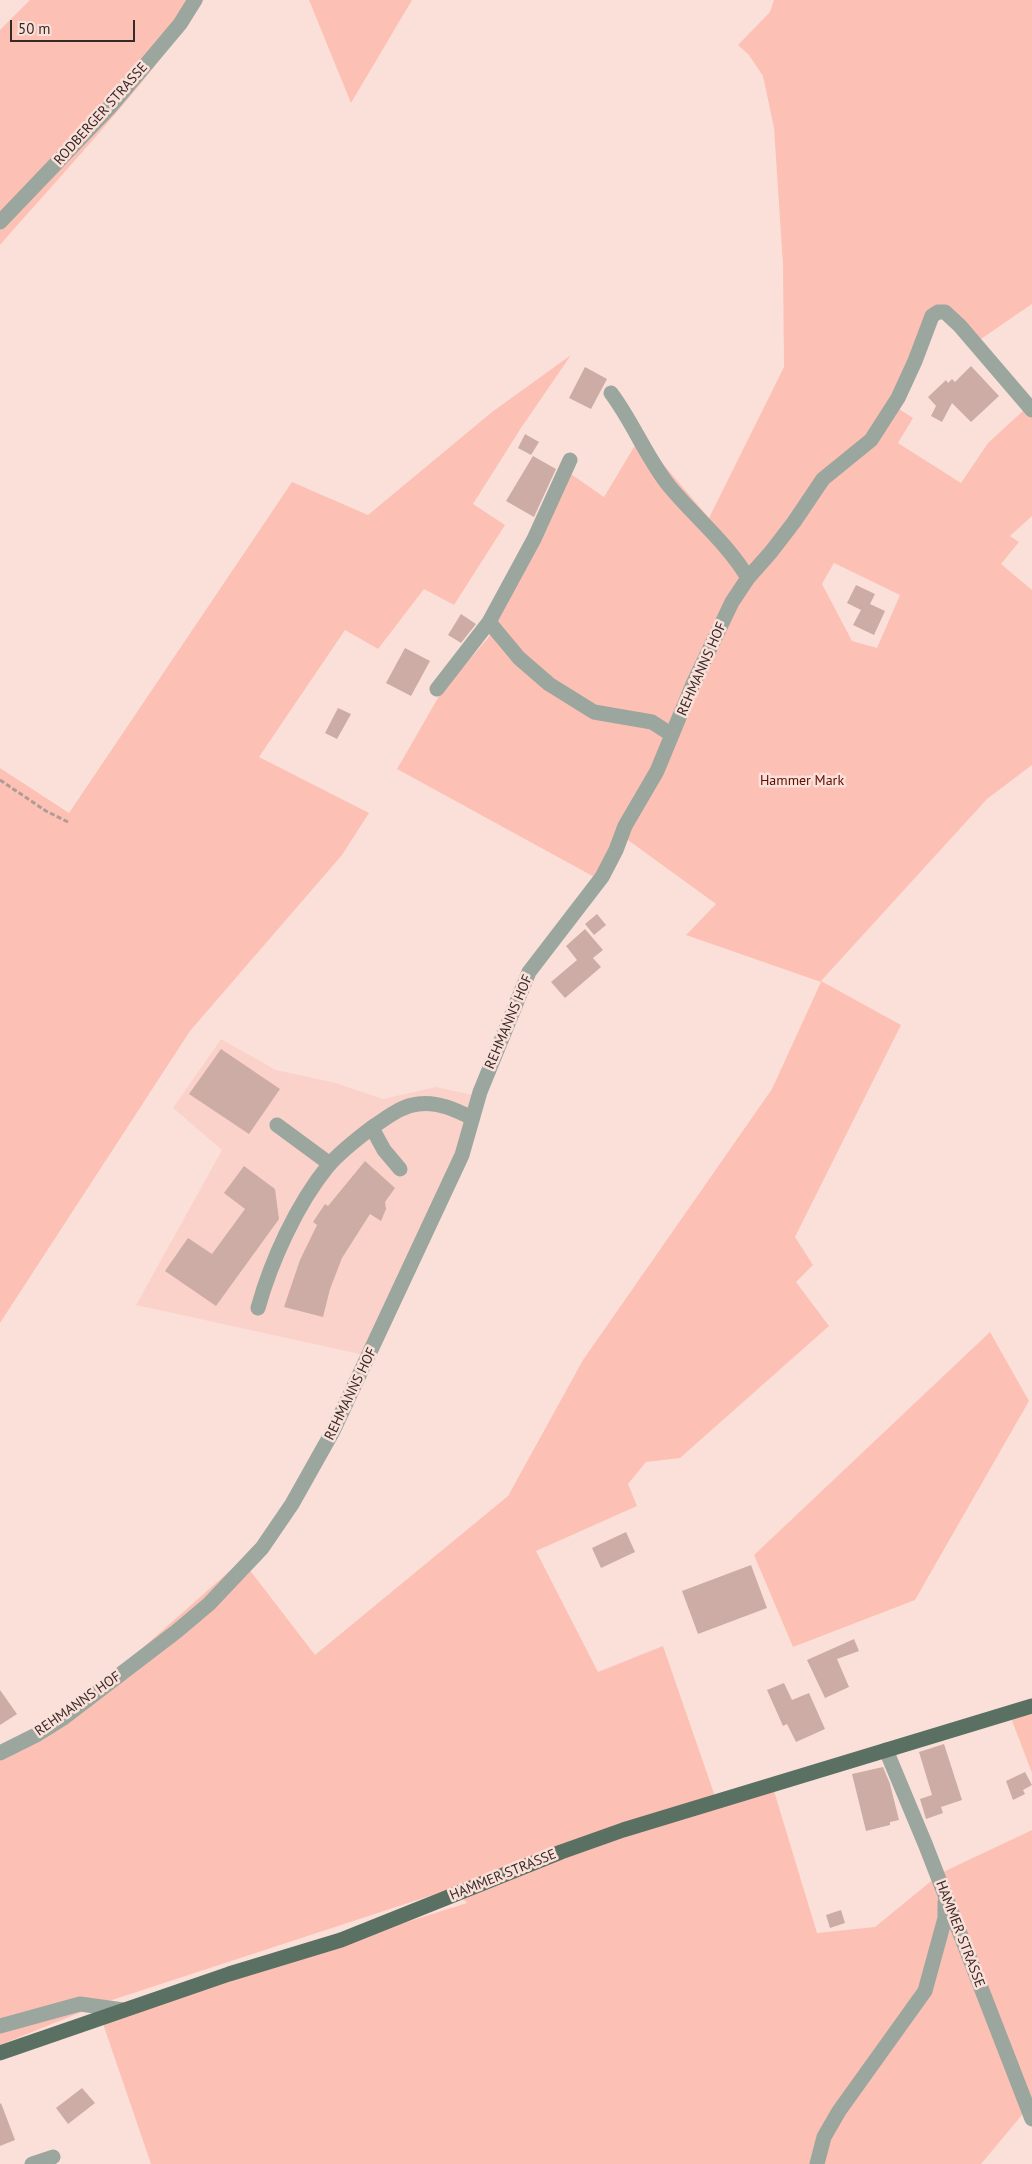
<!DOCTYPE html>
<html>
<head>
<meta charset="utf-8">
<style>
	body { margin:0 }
	#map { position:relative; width:1032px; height:2164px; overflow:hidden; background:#fbe0da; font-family:"PT Sans",sans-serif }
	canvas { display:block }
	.scale { position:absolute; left:10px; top:20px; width:125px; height:22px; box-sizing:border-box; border:2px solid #362a27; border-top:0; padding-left:6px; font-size:15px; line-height:18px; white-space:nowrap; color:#362a27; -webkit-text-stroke:4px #fbe0da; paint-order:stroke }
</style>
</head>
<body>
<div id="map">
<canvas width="1032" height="2164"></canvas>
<div class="scale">50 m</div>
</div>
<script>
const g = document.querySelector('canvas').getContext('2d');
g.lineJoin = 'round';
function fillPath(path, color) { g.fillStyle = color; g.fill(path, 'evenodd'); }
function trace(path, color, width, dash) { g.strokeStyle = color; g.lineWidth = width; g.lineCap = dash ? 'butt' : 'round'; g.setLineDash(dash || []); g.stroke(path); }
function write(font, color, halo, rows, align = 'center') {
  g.font = font + ' "PT Sans",sans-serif'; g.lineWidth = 5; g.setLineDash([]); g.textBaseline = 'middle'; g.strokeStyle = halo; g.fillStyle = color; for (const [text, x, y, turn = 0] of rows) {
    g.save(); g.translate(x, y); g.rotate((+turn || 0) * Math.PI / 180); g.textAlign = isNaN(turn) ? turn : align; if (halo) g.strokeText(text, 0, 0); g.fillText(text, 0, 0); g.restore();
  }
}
fillPath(new Path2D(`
	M221,1039L276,1070L336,1083L383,1099L436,1087L473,1095L457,1157L364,1355L136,1305L222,1150L173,1108Z`), '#fbd2c9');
fillPath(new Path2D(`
	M30,0H204C144,87 70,165 0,245V30Z
	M309,0H412L351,103Z
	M774,0H1032V304L978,341L1032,404V516L1010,536L1019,542L1001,564L1032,590V765L987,799L821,981L901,1025L795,1237L813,1265L796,1282L829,1326L680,1458L646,1462L628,1484L637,1506L536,1551L598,1672L663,1646L719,1808L774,1791L817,1933L875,1927L941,1873L1032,1830V2107L1027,2109L981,2164H151L101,2018L467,1903L454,1888L106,2002L0,2045V1756L69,1713L242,1560L315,1655L508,1496L583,1360L772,1089L821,982L686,935L716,904L621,835L598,879L397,769L442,691L488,638L568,472L604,497L640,437L709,518L784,367L783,265L774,128L763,76L749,55L738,45L770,12ZM941,317L986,363L1025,409L988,443L961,483L898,443L913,418L896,407L932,323ZM834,563L900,595L877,648L852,641L822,584Z
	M571,355L521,428L473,504L505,525L454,605L424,589L378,649L345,630L259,757L369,813L342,855L190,1031L0,1323V768L69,813L292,482L368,515L492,412Z
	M990,1332L1029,1401L915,1600L793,1647L754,1555Z
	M1032,1712V1773L1011,1718Z`), '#fcc1b4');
fillPath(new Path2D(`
	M971,366L999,396L971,422L952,403L942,422L931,416L936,406L928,397L946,380L948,383L952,379L955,382Z
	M585,367L607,379L591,409L569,398Z
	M525,434L539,442L531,455L518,448Z
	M533,456L556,469L534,517L506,501Z
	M856,585L875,594L870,604L885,611L874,635L853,625L861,610L847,603Z
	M461,614L476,624L461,643L448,635Z
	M405,648L430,661L411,696L386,683Z
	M338,708L351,714L337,739L325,733Z
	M597,914L606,925L594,935L585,924Z
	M585,929L603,950L593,958L601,967L565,998L551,982L577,960L566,946Z
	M221,1049L280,1089L249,1134L189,1094Z
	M365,1161L395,1188L385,1202L386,1209L381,1221L370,1214L342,1258L330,1289L323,1317L284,1307L300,1260L317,1225L313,1222L325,1204L328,1206Z
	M244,1166L275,1189L279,1219L216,1306L165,1271L188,1238L212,1254L245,1209L224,1193Z
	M626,1532L635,1552L601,1568L592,1548Z
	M751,1565L767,1608L698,1634L682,1591Z
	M854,1639L859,1651L837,1659L849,1687L825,1698L807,1660Z
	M784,1683L792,1700L809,1693L825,1729L796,1742L787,1724L783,1726L767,1690Z
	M0,1690L17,1714L0,1725Z
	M944,1744L962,1800L941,1807L943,1813L926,1819L920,1799L932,1795L919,1752Z
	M883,1767L890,1784L899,1820L890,1822V1825L866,1831L852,1774Z
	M1025,1772L1032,1785L1023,1790L1025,1794L1013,1800L1006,1781Z
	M841,1910L845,1923L830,1928L826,1915Z
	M82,2088L95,2103L68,2124L56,2108Z
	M1,2103L15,2140L0,2146V2104Z`), '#ccaca5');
trace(new Path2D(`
	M0,780L46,811L68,822`), '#b09b96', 3, [5, 2.5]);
trace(new Path2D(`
	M0,222L111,106L180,24L195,0
	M611,393C633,422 647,459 670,487C696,518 727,543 748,578
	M570,460L534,539L489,622L519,658L549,684L594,712L652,722L672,735
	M437,689L489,622
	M277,1125L330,1164
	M372,1128L384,1150L400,1169
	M258,1308C271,1261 297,1204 328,1166C341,1151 358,1138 374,1126C388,1117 401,1106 418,1104C437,1101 456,1110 472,1118
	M886,1750L926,1846L1032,2119
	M0,1753L38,1734L62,1719L177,1631L209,1604L262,1548L292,1504L333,1431L462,1155L480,1092L529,972L602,877L616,850L625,826L657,771L693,684L732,602L748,578L771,552L794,522L823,479L871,440L898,398L915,361L932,316L938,312H945L960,326L1032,410
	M0,2026L80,2004L123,2010
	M32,2164L53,2157
	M817,2164L824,2137L839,2111L925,1991L945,1918V1902`), '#9aa69e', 15);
trace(new Path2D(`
	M0,2053L229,1974L341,1940L561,1852L623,1830L1032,1706`), '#5a7063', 15);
write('14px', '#362a27', '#fbe0da', [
	["RODBERGER STRASSE",101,114,-48],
	["REHMANNS HOF",702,669,-66],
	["REHMANNS HOF",509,1022,-67],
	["REHMANNS HOF",351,1394,-64],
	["REHMANNS HOF",78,1704,-35],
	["HAMMER STRASSE",503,1875,-22],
	["HAMMER STRASSE",960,1934,69]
]);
write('14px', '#600b00', '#fbe0da', [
	["Hammer Mark",802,781]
]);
</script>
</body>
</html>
